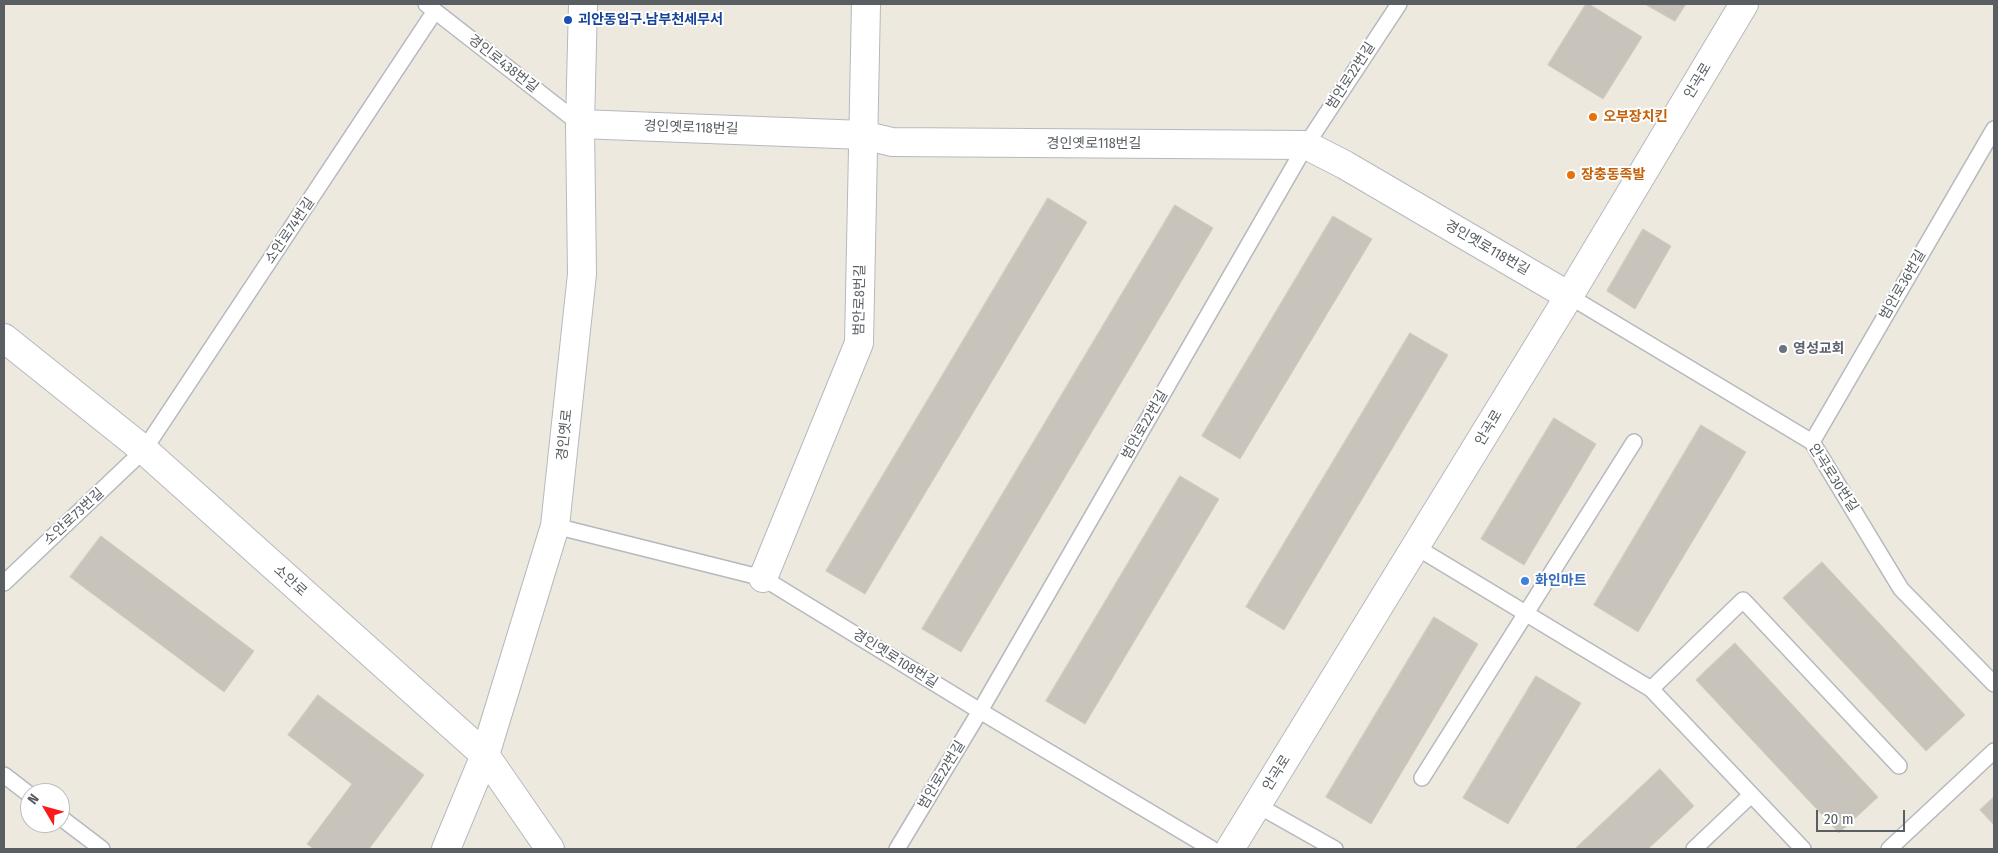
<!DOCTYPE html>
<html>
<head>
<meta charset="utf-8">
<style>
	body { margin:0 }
	#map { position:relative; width:1998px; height:853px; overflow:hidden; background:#ede9df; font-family:"Fira Sans Condensed",sans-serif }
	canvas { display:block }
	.frame { position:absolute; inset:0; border:5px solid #585e62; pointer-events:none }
	.north { position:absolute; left:20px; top:783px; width:50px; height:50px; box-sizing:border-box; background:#fff; border:1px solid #bcbfc0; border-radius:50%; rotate:307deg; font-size:14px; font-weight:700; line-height:20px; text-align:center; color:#585e62 }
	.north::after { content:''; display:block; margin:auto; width:18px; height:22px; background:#fa1a19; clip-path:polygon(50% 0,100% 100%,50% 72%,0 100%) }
	.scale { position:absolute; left:1816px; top:810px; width:89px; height:22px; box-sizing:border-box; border:2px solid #585e62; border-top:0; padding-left:6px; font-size:15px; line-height:18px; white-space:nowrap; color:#585e62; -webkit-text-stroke:4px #fff; paint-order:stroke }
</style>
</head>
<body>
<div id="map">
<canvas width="1998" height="853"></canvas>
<div class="frame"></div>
<div class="north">N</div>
<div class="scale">20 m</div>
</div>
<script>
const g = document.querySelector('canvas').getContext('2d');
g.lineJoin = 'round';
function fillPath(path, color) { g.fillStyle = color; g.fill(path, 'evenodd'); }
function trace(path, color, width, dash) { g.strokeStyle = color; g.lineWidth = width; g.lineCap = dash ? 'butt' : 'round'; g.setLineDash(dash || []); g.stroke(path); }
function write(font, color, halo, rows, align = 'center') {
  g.font = font + ' "Fira Sans Condensed","Noto Sans KR",sans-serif'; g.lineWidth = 4; g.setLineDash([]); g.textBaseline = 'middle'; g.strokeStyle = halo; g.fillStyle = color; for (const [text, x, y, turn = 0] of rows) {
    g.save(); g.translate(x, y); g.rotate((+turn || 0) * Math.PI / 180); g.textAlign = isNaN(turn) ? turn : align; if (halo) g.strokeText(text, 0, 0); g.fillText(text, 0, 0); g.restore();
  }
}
const building = new Path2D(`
	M1586,4H1589L1642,37L1603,99L1548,65Z
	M1645,4H1686L1675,21Z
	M1048,198L1087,222L865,594L826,571Z
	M1175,205L1213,228L961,652L922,629Z
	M1333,216L1372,239L1240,459L1202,436Z
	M1643,229L1671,246L1635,309L1607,291Z
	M1410,333L1448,355L1284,630L1246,607Z
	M1554,418L1596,444L1524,565L1481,539Z
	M1701,425L1746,452L1638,632L1594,605Z
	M1180,476L1219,499L1085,724L1046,701Z
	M101,536L254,651L224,692L70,577Z
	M1822,562L1965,715L1926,751L1783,598Z
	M1434,617L1478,644L1371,824L1326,797Z
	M1735,643L1878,797L1839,833L1696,680Z
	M1536,676L1581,703L1508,824L1463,798Z
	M318,695L424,775L369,849H314L307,844L352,784L288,735Z
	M1660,769L1694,806L1648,849H1575Z
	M1994,797V825L1980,810Z`);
fillPath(building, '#c8c4bc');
trace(building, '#d3cabd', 1);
const service = new Path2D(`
	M426,4L580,124
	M1569,296L1812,442L1901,589L1994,684
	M1812,442L1994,129
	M555,526L763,578L980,711L1212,849
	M1416,547L1651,689L1803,849
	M4,583L144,450L435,11
	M1651,689L1743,600L1899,766
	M4,775L30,795
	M1422,778L1634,442
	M1257,805L1335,849
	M60,817L102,849
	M897,849L980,711L1306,145L1399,4
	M1694,849L1751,795
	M1889,849L1994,751`);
const minor = new Path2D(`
	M580,124L863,135L892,142L1306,145L1345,165L1569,296
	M763,578L859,343L866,4`);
const tertiary = new Path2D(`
	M4,338L144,450L485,755L550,849
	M446,849L485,755L555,526L582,274L580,124L583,4
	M1230,849L1569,296L1744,4`);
trace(service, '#b5b9be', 18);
trace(minor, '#b5b9be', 30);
trace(tertiary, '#b5b9be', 30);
trace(service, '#fff', 15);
trace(minor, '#fff', 28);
trace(tertiary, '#fff', 28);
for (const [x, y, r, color] of [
	[568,20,5,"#1a4fb4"],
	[1593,117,5,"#e8710a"],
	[1571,175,5,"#e8710a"],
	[1783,349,5,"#6b7280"],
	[1525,581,5,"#3f7fe0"]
]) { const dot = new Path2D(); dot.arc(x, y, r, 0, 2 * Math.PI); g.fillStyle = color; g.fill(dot); trace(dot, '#fff', 2); }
write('bold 14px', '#164399', '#fff', [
	["괴안동입구.남부천세무서",578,20]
], 'left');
write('14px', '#585e62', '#fff', [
	["경인로438번길",503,64,38],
	["범안로22번길",1351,76,-57],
	["안곡로",1698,81,-59],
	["경인옛로118번길",691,128,2],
	["경인옛로118번길",1094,144],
	["소안로74번길",290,231,-56],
	["경인옛로118번길",1487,248,30],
	["범안로36번길",1903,285,-60],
	["범안로8번길",860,300,-89],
	["범안로22번길",1145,425,-60],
	["안곡로",1489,428,-59],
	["경인옛로",565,435,-84],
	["안곡로30번길",1833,478,57],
	["소안로73번길",74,517,-43],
	["소안로",290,581,42],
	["경인옛로108번길",895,659,32],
	["안곡로",1277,773,-58],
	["범안로22번길",942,775,-59]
]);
write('bold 14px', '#c56008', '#fff', [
	["오부장치킨",1603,117],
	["장충동족발",1581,175]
], 'left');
write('bold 14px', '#5b616d', '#fff', [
	["영성교회",1793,349]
], 'left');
write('bold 14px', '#366cbe', '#fff', [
	["화인마트",1535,581]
], 'left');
</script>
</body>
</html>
